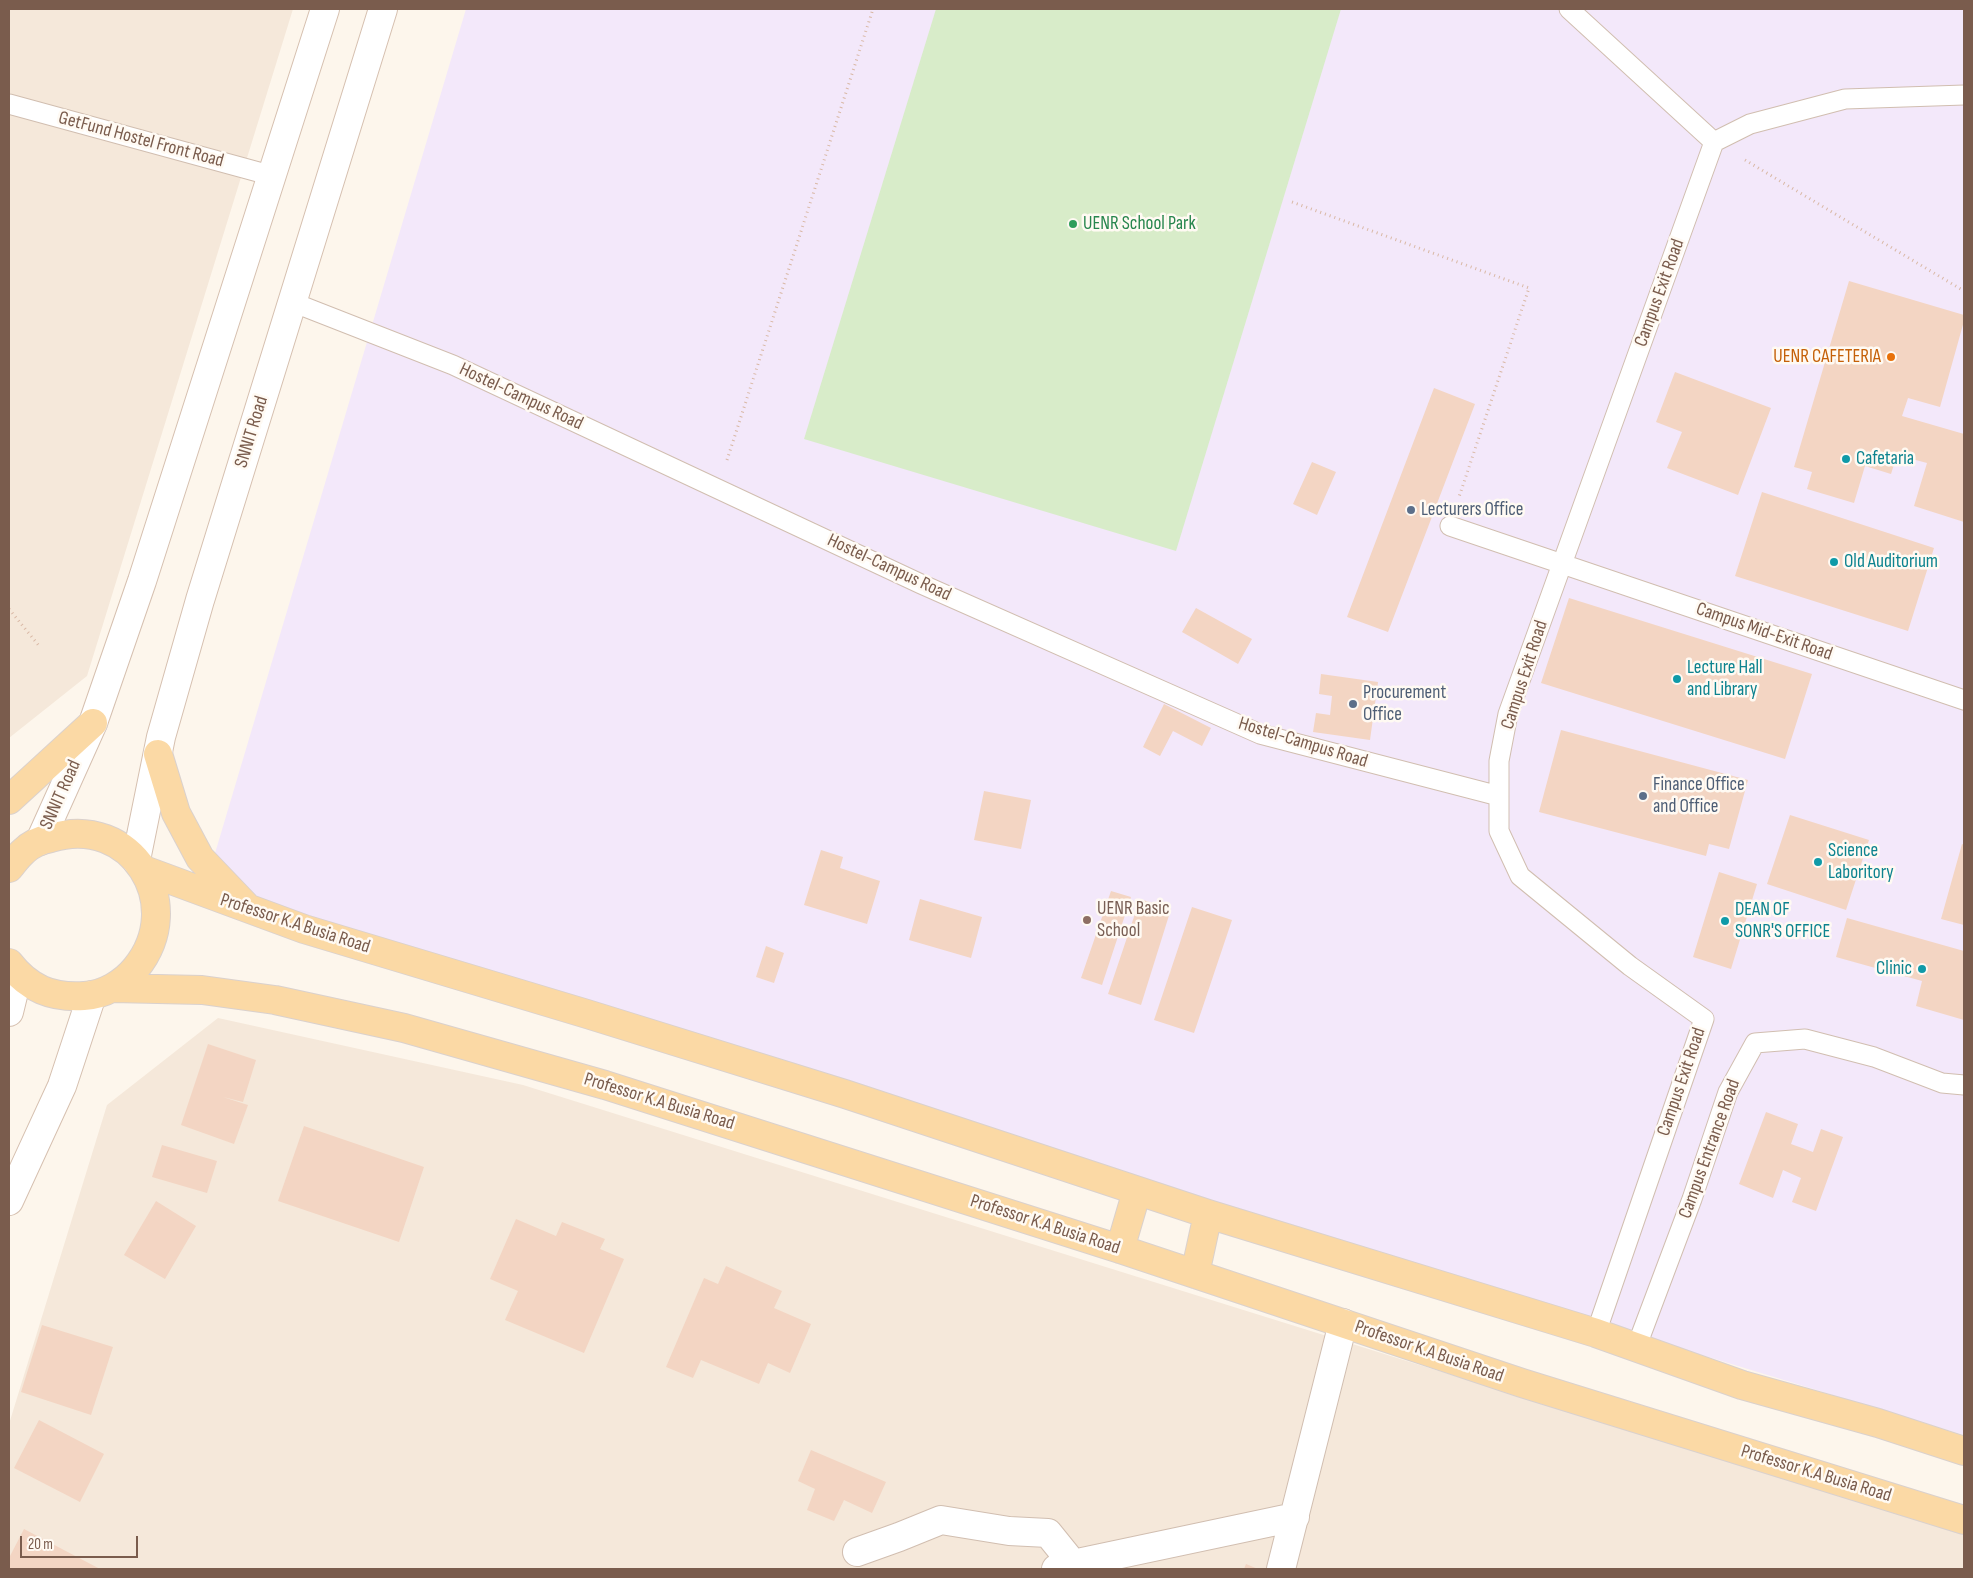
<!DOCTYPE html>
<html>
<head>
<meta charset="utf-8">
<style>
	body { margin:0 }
	#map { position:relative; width:1973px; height:1578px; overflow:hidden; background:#fdf6ec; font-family:"Sofia Sans Condensed",sans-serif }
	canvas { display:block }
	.frame { position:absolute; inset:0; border:10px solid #7a5c4d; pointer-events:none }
	.scale { position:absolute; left:20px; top:1536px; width:118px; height:22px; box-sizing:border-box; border:2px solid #7a5c4d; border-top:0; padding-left:6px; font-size:15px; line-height:18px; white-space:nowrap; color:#7a5c4d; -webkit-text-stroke:4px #fffaf3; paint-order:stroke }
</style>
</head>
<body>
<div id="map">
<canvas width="1973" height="1578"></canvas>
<div class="frame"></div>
<div class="scale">20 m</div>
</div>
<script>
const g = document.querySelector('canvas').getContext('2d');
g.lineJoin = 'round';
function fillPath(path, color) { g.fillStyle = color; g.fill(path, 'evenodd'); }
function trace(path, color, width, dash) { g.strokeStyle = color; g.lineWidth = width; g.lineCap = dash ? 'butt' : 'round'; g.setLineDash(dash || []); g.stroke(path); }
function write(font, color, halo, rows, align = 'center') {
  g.font = font + ' "Sofia Sans Condensed",sans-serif'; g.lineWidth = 5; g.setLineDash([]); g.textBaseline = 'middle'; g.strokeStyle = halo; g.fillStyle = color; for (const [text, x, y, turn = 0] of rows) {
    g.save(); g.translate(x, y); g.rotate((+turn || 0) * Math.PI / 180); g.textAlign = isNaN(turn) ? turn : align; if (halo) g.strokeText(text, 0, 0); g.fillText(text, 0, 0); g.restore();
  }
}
fillPath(new Path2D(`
	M9,9H293L87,676L9,738Z
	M218,1018L523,1085L1964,1535V1569H9V1424L107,1105Z`), '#f5e8da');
fillPath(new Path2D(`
	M466,9H1964V1435L202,897Z`), '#f3e8fa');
fillPath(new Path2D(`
	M936,9H1341L1176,551L804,439Z`), '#d8ecc9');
fillPath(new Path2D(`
	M1849,281L1964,315V321L1940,407L1908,398L1902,416L1964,434V522L1914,506L1927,463L1897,455L1891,474L1865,466L1854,503L1807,489L1812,472L1794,467Z
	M1675,372L1771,408L1738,495L1667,468L1682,432L1656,422Z
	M1434,388L1475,404L1388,632L1347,617Z
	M1312,462L1336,472L1317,515L1293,504Z
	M1762,492L1934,548L1908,631L1735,576Z
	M1569,598L1812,674L1785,759L1541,683Z
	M1196,608L1252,639L1238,664L1182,632Z
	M1321,674L1378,682L1370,740L1313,732L1316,713L1330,715L1332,696L1319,694Z
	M1164,704L1211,728L1202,746L1173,731L1160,756L1143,747Z
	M1561,730L1748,780L1729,849L1709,844L1706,856L1539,812Z
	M984,791L1031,800L1021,849L974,840Z
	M1790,815L1869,840L1846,910L1767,884Z
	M1962,844L1964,845V925L1941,919Z
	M821,850L843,857L840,868L880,881L867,924L804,905Z
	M1719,872L1757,884L1731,969L1693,957Z
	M1111,891L1131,897L1102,985L1081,978Z
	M920,899L982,917L971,958L909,940Z
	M1140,899L1171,909L1141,1005L1108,994Z
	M1192,907L1232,920L1194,1033L1154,1020Z
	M1847,918L1964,951V1020L1916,1006L1922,981L1836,957Z
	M766,946L784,953L774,983L756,977Z
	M208,1044L256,1060L243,1102L223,1097L248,1105L234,1144L181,1125Z
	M1766,1112L1798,1124L1791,1144L1813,1152L1821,1129L1843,1137L1816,1211L1792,1202L1801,1178L1783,1170L1773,1198L1739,1184Z
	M304,1126L424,1167L399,1242L278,1201Z
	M162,1145L217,1161L207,1193L152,1177Z
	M156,1201L196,1226L165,1279L124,1255Z
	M516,1219L556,1236L562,1222L605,1239L600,1249L624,1259L584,1353L505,1320L518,1291L490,1279Z
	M726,1266L782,1291L774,1308L811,1324L790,1373L768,1363L759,1384L701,1360L693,1378L666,1367L704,1278L718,1284Z
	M42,1325L113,1347L91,1415L21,1392Z
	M39,1420L104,1454L80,1502L14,1468Z
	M811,1450L886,1482L872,1513L844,1500L834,1521L807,1510L815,1489L798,1481Z
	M24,1529L100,1569H9V1558Z
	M1246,1564L1258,1569H1244Z`), '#f3d5c3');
const lane = new Path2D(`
	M1569,9L1714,142
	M9,104L273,176
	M1714,142L1750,124L1845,99L1964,95
	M292,302L453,365L921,584L1260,734L1499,796
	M1450,526L1964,700
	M1596,1333L1704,1019L1630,966L1520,876L1499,831V761L1508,714L1714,142
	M1636,1348L1692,1199L1728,1092L1755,1043L1805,1039L1874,1057L1942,1083L1964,1085`);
const street = new Path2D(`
	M857,1552L899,1537L941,1520L1009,1531L1048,1533L1073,1564
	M1056,1569L1073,1564L1295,1517
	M1281,1569L1343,1323`);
const secondary = new Path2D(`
	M40,841L93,723L142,581L325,9
	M136,860L161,737L200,600L383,9
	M9,1012L18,975
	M9,1201L62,1086L92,995`);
const primary = new Path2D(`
	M158,754L176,813L200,858L245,905
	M9,800L93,723
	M9,868C14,862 18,856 24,851C31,844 41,840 51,838C131,813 188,904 136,968C124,983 104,995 84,996C52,998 29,989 9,963
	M144,870L304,929L587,1014L845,1094L1208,1214L1596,1333L1742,1385L1878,1423L1964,1451
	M113,988L202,990L275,1000L404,1028L605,1085L1120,1249L1522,1383L1964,1520
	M1120,1249L1137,1191
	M1195,1274L1208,1214`);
trace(lane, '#d1beb0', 21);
trace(street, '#d1beb0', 30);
trace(secondary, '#d6c0b0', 30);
trace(primary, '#dad1cd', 30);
trace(new Path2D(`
	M1745,160L1964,291
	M1292,202L1529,288L1459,497
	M727,460L873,9
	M9,609L40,647`), '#d9b8a5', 3, [1, 4]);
trace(lane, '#fff', 19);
trace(street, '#fff', 28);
trace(secondary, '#fff', 28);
trace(primary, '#fbd9a5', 28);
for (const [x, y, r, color] of [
	[1073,224,5,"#2e9e5b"],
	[1891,357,5,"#e8710a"],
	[1846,459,5,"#0f9aa8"],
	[1411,510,5,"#5c6f8a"],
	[1834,562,5,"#0f9aa8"],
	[1677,679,5,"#0f9aa8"],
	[1353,704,5,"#5c6f8a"],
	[1643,796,5,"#5c6f8a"],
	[1818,862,5,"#0f9aa8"],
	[1087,920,5,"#8d6e63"],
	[1725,921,5,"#0f9aa8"],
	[1922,969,5,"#0f9aa8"]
]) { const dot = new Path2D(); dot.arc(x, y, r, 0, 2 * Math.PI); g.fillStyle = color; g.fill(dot); trace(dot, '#fffaf3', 2); }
write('19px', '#7a5c4d', '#fffaf3', [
	["GetFund Hostel Front Road",141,140,15],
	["Campus Exit Road",1660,293,-70],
	["Hostel-Campus Road",521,397,25],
	["SNNIT Road",252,432,-73],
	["Hostel-Campus Road",889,568,25],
	["Campus Mid-Exit Road",1764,632,19],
	["Campus Exit Road",1525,675,-72],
	["Hostel-Campus Road",1303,743,17],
	["SNNIT Road",61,795,-66],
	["Professor K.A Busia Road",295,924,18],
	["Campus Exit Road",1682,1082,-71],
	["Professor K.A Busia Road",659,1102,17],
	["Campus Entrance Road",1710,1149,-70],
	["Professor K.A Busia Road",1045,1225,18],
	["Professor K.A Busia Road",1429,1352,19],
	["Professor K.A Busia Road",1816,1474,17]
]);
write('19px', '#27864d', '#fffaf3', [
	["UENR School Park",1083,224]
], 'left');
write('19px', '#c56008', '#fffaf3', [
	["UENR CAFETERIA",1881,357]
], 'right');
write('19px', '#0d838f', '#fffaf3', [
	["Cafetaria",1856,459],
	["Old Auditorium",1844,562],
	["Lecture Hall",1687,668],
	["and Library",1687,690],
	["Science",1828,851],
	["Laboritory",1828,873],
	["DEAN OF",1735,910],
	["SONR'S OFFICE",1735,932],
	["Clinic",1912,969,"right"]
], 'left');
write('19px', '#4e5e75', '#fffaf3', [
	["Lecturers Office",1421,510],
	["Procurement",1363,693],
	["Office",1363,715],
	["Finance Office",1653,785],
	["and Office",1653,807]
], 'left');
write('19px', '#785e54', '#fffaf3', [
	["UENR Basic",1097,909],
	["School",1097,931]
], 'left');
</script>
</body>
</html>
